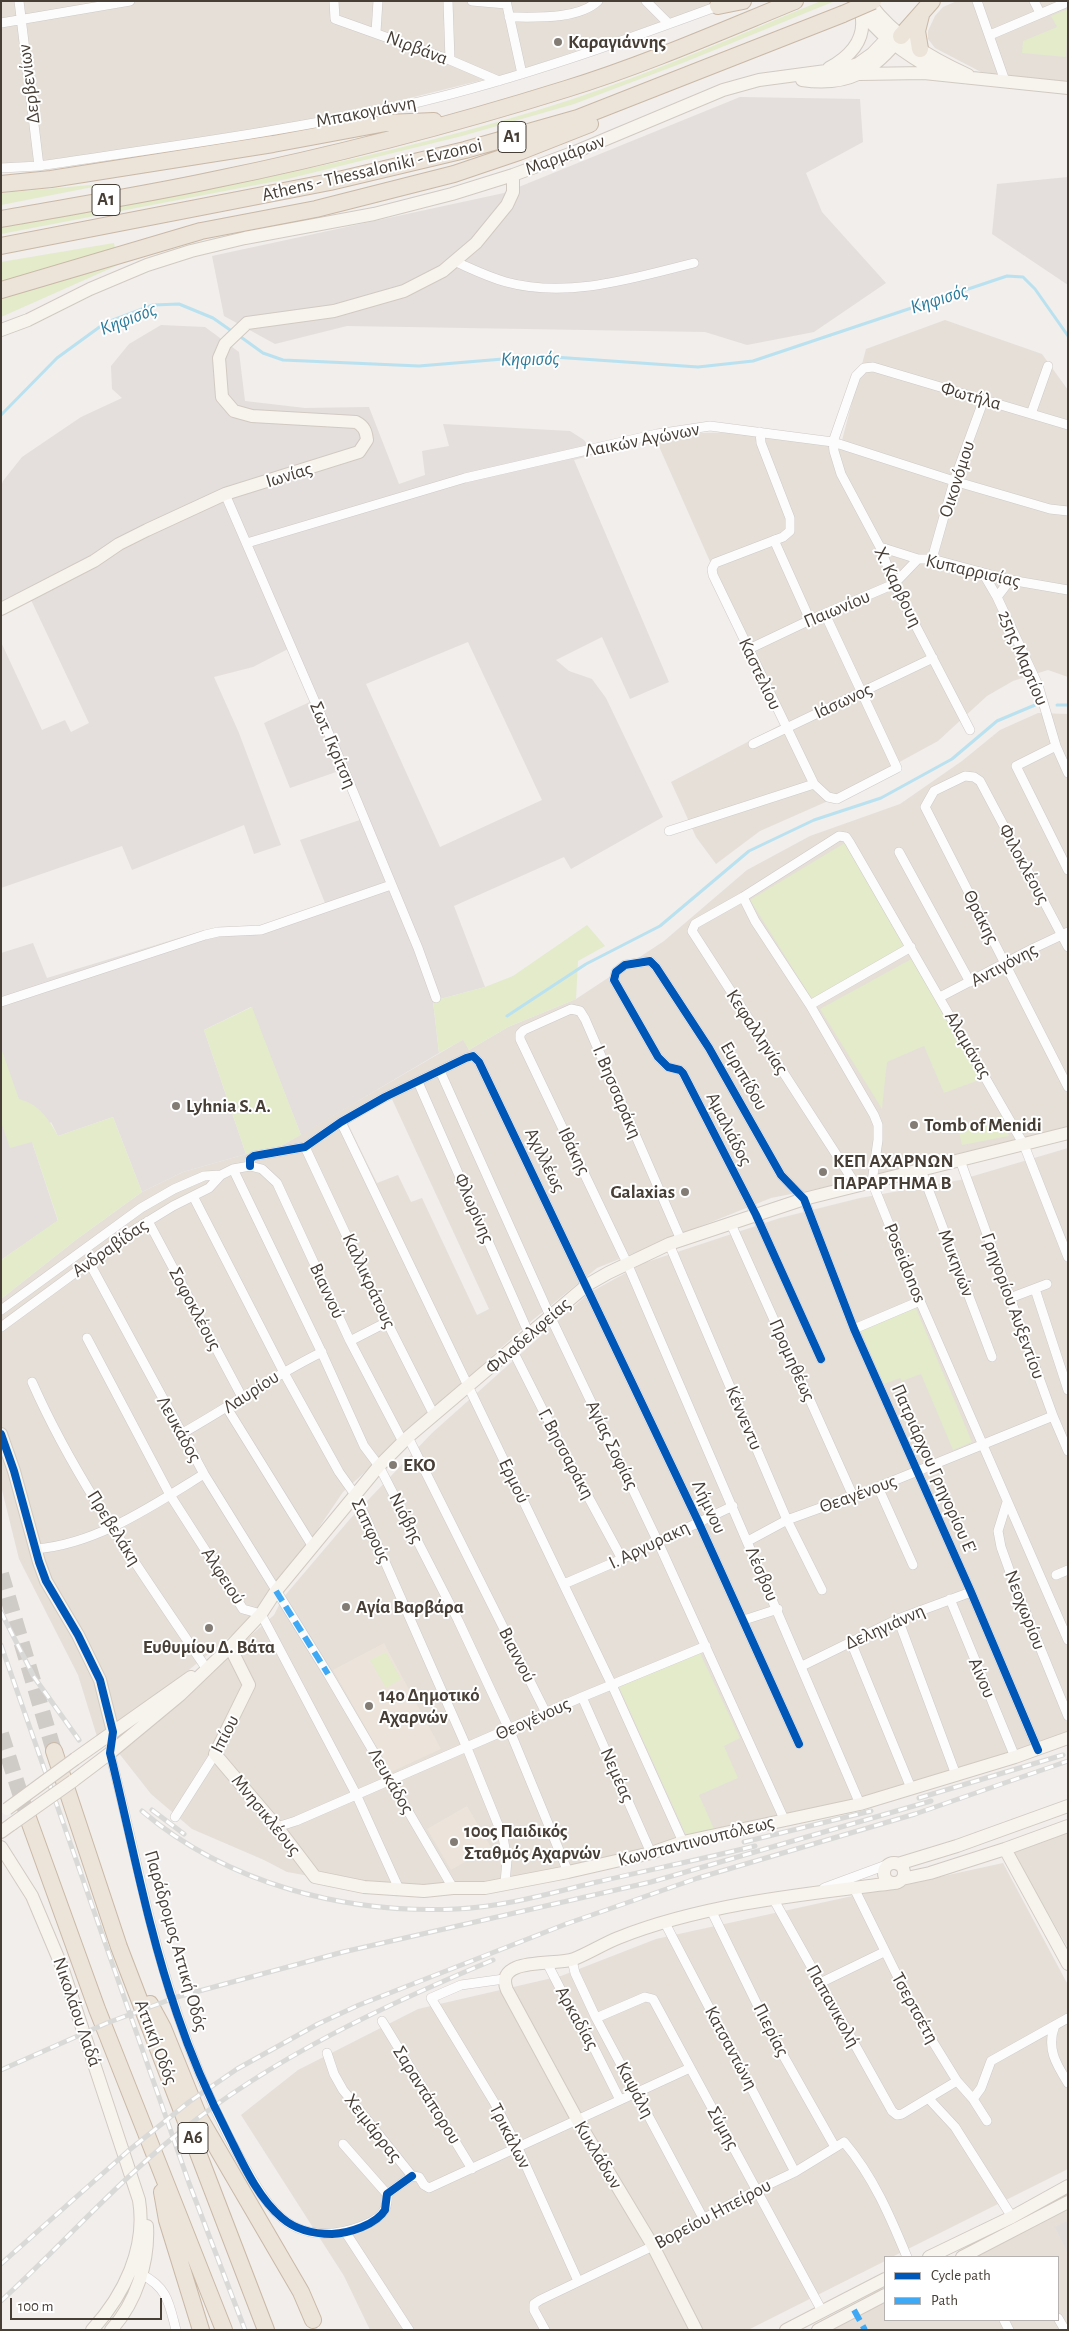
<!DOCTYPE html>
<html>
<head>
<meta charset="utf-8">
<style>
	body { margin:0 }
	#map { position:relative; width:1069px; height:2331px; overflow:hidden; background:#f1eeeb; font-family:"Alegreya Sans",sans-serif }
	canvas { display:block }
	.frame { position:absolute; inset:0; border:2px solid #473e36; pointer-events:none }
	.legend { position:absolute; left:884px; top:2256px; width:175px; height:65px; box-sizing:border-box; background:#fff; border:1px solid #b5b2af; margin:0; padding:6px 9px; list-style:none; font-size:15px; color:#473e36 }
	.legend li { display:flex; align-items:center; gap:10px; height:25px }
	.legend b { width:25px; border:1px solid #b5b2af }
	.scale { position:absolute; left:10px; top:2298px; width:152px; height:22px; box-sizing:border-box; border:2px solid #473e36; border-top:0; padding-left:6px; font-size:15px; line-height:18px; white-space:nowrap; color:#473e36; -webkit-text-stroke:4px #fff; paint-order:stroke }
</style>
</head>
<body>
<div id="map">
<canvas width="1069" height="2331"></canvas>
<div class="frame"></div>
<ul class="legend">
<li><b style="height:6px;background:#0057b8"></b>Cycle path</li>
<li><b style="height:6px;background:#3fa9f5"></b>Path</li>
</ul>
<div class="scale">100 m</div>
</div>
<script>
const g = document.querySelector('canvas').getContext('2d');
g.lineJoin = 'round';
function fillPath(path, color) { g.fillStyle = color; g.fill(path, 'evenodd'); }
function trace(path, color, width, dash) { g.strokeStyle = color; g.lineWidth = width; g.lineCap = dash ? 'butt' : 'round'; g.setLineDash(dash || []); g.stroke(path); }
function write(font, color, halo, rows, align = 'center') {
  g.font = font + ' "Alegreya Sans",sans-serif'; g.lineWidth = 4; g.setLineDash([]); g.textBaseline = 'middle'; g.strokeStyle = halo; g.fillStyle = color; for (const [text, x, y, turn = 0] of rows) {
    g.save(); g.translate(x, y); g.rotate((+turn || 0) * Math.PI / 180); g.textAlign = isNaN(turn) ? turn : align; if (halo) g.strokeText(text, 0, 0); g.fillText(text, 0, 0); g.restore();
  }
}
fillPath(new Path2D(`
	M1,1H722L515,72L333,117L110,152L49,160L1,164Z
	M957,1H1068V82L981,72L935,48L928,39V31L935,16L943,7Z
	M945,320L1042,354L1068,390V677L1048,670L1013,681L987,696L938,741L828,801L760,831L716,864L696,837L671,782L782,724L657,442L701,433L744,432L840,448L866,349Z
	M1038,713L1068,714V1126L1037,1138L922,1168L771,1198L597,1268L524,1327L343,1492L276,1591L254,1617L99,1743L78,1675L19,1559L1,1486V1299L77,1239L142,1192L183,1172L246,1154L281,1146L464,1039L469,1050L508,1027L576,999L664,941L747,870L810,836L900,804L962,761L1000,730ZM391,1097L489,1309L477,1315L422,1198L411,1202L398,1175L377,1183L348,1124Z
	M1068,1148V1744L1048,1752L767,1824L505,1883L426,1885L315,1877L287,1872L264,1860L192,1829L151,1794L118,1752L274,1615L282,1599L350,1519L432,1433L589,1293L644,1263L780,1218L860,1198L960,1180Z
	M1068,1830V1948L1012,1851Z
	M1003,1863L1068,1985V2169L892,2257H885V2261L748,2330H370L344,2276L241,2115L298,2070L418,2009L561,1976L656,1939Z
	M1068,2208V2330H831L885,2302V2320H1058V2257H972Z`), '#e5dfd8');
fillPath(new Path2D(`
	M740,97L860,99L863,142L806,173L822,212L886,283L814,332L747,345L705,332L347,326L275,344L224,316L212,256L504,193Z
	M1068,177V285L992,234L997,184Z
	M161,325L205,327L239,352L245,401L305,408L369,407L399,484L425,475L422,451L449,446L443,424L570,431L584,440L595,454L574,460L669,682L630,699L602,637L556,660L569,671L592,679L606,698L663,817L571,869L564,857L454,906L485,987L433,1001L439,1053L301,1135L251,1007L204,1030L246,1154L183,1172L142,1192L113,1117L58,1136L51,1122L32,1142L58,1221L1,1260V953L33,943L47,978L195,933L221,929L238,935L325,903L300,840L360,820L339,771L290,788L264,723L312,701L288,649L253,667L214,677L239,733L281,845L254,854L244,825L132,870L122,846L1,888V642L42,730L65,720L71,732L89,723L31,600L1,615V487L3,481L22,457L81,417L122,398L112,389L111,366L129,344ZM468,642L542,800L440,847L366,684Z`), '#e4dfdc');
fillPath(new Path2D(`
	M384,1643L441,1749L391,1772L333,1670Z
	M467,1806L491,1847L451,1870L427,1829Z`), '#ece4da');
fillPath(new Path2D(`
	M821,1H835L685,62L574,104L462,136L287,179L1,234V228C192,192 385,160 570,100C655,72 738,35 821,1Z
	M1068,9L1066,57L1022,53L1023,41L1057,27L1051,16Z
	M113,183L1,205V193Z
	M114,243L118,265L1,317V262Z
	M848,841L906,945L812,999L750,900Z
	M587,925L605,946L578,961L576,999L508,1027L469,1050L463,1040L439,1053L433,1001L485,987L513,976Z
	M915,957L982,1079L944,1093L924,1046L887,1062L882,1109L820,1009Z
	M252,1007L301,1135L281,1146L246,1154L204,1030Z
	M1,1048L19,1099C40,1105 48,1118 58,1136L113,1117L142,1192L77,1239L1,1299V1260L58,1220L32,1142L10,1148L1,1122Z
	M1001,1116L1009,1136L962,1145L958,1128Z
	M915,1306L972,1442L953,1450L921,1374L902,1381L900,1378L884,1384L860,1329Z
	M386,1652L401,1679L386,1688L370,1660Z
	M700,1653L740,1738L724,1746L738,1778L699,1795L715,1831L687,1837L619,1687Z`), '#e3ebcb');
fillPath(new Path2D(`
	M1068,2221V2253L1055,2227Z`), '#e0ddda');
trace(new Path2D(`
	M238,335L263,353L283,360L419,366L539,356L698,367L753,361L1007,276L1023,277L1035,289L1068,336
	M1,415L57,358L105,323L153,305L179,304L213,318L233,332
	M1057,705H1068
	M507,1016L586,964L660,926L749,851L814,820L881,798L952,759L997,721L1035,705`), '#bae1ef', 3);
trace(new Path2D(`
	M1,1574L54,1751
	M1,1734L28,1818`), '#cfcbc7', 16, [16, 8]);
const street = new Path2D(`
	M19,1L39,166
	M334,1L335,19L450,60L499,81
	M448,1L450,60
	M472,1L506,4
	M506,1L522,74
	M646,1L669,24
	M977,1L1005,81
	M1034,1L1040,13
	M509,17C534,17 578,20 598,1
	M1,23L130,1
	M376,32L378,1
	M990,35L1068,2
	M1,168L39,166C166,147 294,130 419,102C521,78 620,42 718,6L717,5
	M456,262C472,269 488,277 506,282C568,299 633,278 694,263
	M1031,414L1048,366
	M760,432L761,443L790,518V531L783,537L715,563L712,569L713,575L814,784L828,797L837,799L897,768L825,614
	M225,494L335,748L418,948L436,998
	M774,540L810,620
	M247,543L465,478L657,434L710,426L833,442L954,481L1050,509L1068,511
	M880,547L918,559H932L1010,580L1068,590
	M932,559L954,481L984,399
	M983,573L997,597L1038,685L1056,746L1068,773
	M997,597L1010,580
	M749,649L810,620L894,584L918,559
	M970,730L894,584L880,547L841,474L834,451L833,442L856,376L864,368L873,367L1068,425
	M753,744L933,658
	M1056,746L1016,766L1068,870
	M669,831L814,784
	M899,852L970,982
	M743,897L755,921L810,1005L874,1115L878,1125V1140L872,1182L920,1301L1068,1640
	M1068,947L980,781L974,777L965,776L934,791L925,807L1068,1087
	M940,997L1032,949L1068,932
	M1,1002L205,935L218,932L261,930L391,885
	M810,1005L911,947
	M440,1071L550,1316L658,1542L784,1819
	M418,1082L529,1334
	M341,1122L612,1685L683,1842
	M305,1147L387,1322L434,1415
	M960,1160L1053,1416L1068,1451
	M250,1166V1159L254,1156L305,1147L341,1122L385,1097L466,1058L473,1056L479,1062L698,1521L799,1744
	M233,1169L321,1351L364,1446L379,1466L458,1620L509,1729L568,1872
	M921,1170L992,1357
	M856,1185L692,931L695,924L743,897L839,836L846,837L850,843L1024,1145L1068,1257
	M193,1196L283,1371L339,1472L356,1496L467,1748L503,1837L507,1860L505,1883
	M148,1221L242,1397
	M731,1224L853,1496
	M681,1240L585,1019L580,1011L571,1009L524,1030L520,1034V1039L627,1263L860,1804
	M669,1244L787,1520L822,1590
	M89,1262L204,1474L328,1674L453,1888
	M1035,1289L1068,1390
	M1010,1298L1047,1284
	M1,1310L141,1208L174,1189L204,1176L221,1175
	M1,1327L129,1233L173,1206L209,1188L221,1175L233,1169L250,1166L262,1169L277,1183L350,1341L403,1442
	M854,1329L920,1301
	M87,1338L170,1495L243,1609L261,1614L356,1794L399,1889
	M350,1341L387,1322
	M512,1349L565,1454L622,1559
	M821,1359L756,1215L683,1073L680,1070L668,1067L658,1057L614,980L616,972L625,965L650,961L656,967L709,1048L781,1175L804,1199L854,1329L971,1592L1038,1750
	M32,1382C77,1484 144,1575 206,1668
	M227,1408L313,1547
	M181,1434C229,1407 273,1376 322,1352
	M408,1437L546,1713
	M878,1487L913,1565
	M1007,1502L998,1531L1001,1547L1015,1586L1068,1716
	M748,1541L787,1520L878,1487L1053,1416
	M36,1549C97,1544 152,1506 204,1474
	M1056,1575L1068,1570
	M564,1584L622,1559L733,1506
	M950,1599L1015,1757
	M898,1619L956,1775
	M744,1620L778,1609
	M851,1642L911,1788
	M802,1666L898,1619L971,1592
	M582,1697L651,1853
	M113,1732L110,1753L113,1765C126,1816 137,1868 150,1920C171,2003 199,2085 241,2160C253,2180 265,2204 283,2219C306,2238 336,2236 362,2226C377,2220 389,2213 387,2194L412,2176
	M175,1817L215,1754
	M277,1827L296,1821L582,1697L706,1646
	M824,1888L889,1864
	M854,1888L917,2016L957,2081L973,2099L987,2121
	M774,1900L892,2111L897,2115L902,2114L957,2081
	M711,1910L774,2039L835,2147
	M665,1923L795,2172
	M572,1960L575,1973L596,2018L703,2218
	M547,1963L583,2033L588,2036L620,2100
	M504,1979L461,1985L431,1998L494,2102L518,2148L578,2281
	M820,1983L884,1952
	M596,2018L645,1997L653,1999L822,2311
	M382,2021L472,2169
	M1055,2025C1046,2048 1056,2064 1068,2083
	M327,2053L334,2074L343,2090L412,2176L419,2177L424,2185L429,2188L690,2068
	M929,2099L955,2127L1012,2217
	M973,2099L981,2088L991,2061L1068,2018
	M343,2144L387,2194
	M346,2233L409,2330
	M141,2274C168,2288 169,2303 176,2330
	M1058,2318L1065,2330
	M1004,2320L1009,2330
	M545,2330L534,2310V2304L540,2300L653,2246L757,2190L795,2172L844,2142C873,2176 890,2216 907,2257`);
const secondary = new Path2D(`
	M854,1C876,34 905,54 939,73
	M868,1C893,36 929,57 968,75
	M829,68C851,56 867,39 861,13
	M860,74L924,73L1068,88
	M802,80C847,87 875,71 901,36
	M1,330L28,320L90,289L147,265L191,251L245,238L374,214L452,194L513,175L575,152L723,90L759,80L841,69L858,64L872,54L894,31
	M1,609L94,561L119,544L147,530L225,494L359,452L367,440C366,431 364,426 356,422L252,416L234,411L222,397L219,358L225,344L247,323L334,311L404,291L443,271L476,243L507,205L513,192V175
	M1,1434L14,1471L39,1562L46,1581L78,1635L100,1680L113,1732
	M230,1647L249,1685L215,1754L277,1827L315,1877L364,1887L424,1891L453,1888H485L568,1872L651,1853L683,1842L860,1804L1015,1757L1068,1738
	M75,1759L191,1677
	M73,1781L110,1753L180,1695L230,1647L261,1614L276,1591L379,1466L408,1437L587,1285L608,1273L669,1244L804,1199L1068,1133
	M1,1832L12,1824
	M1,1847L32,1896L62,1967L139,2200C147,2248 124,2295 92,2330
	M1005,1849L1068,1964
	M884 1873a10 10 0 1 1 20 0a10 10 0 1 1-20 0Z
	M898,1864L957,1846L1068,1806
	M902,1879L930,1873L1005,1849L1068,1826
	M929,2257L1012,2217L1068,2186
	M962,2257L1068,2202
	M111,2330C136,2303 149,2262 147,2226
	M696,2330L653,2246L578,2121L507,1990C493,1956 557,1966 574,1959C589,1953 603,1944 618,1938C703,1904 804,1894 894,1883
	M786,2330L885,2279
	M818,2330L885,2295`);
const highway = new Path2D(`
	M718,6L743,1
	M901,36L932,1
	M920,49L917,31L921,15
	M1,184L51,179L273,144L386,123L434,121
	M1,219C72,206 143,195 213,180C332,156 451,125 566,89C644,65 719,32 795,1
	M1,246L330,182L465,150L578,118L843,14
	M1,290L201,231L316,209L454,174L519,152L590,124
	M54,1751L119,1947L266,2330
	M28,1818L97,2009L224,2330
	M150,2004L163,2028L199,2117L301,2292L313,2320
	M162,2192L167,2220L201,2330`);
trace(street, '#cecac7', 10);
trace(secondary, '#d1cac2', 14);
trace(highway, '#c9b8a6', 18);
trace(street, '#fdfcfc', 9);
trace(secondary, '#f7f4ee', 12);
trace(highway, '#ece3d9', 16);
const rail = new Path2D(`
	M1,1612L34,1677L79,1740
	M1,1645L189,2183L245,2330
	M919,1798L1063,1755
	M152,1810L184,1834
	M142,1811C228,1884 345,1914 456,1909C503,1907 551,1893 597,1882C649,1870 702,1859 755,1846
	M744,1842L871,1811
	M1,2070L107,2023L177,1997L343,1952L651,1882L931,1801
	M1,2264L128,2151L189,2102L237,2069L318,2024L359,2005L566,1924L698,1878L915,1814L1068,1761
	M1,2301C61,2246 116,2183 180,2132C274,2057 383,2006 493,1960`);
trace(rail, '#d9d9d8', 5);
trace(rail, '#fff', 3, [9]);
const secondaryBridge = new Path2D(`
	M7,1809L75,1759
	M12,1824L73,1781`);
const highwayBridge = new Path2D(`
	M843,14L873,1`);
trace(secondaryBridge, '#d1cac2', 14, []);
trace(highwayBridge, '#c9b8a6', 18, []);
trace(secondaryBridge, '#f7f4ee', 12);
trace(highwayBridge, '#ece3d9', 16);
trace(new Path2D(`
	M276,1591L328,1674
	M854,2310L865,2330`), '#3fa9f5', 6, [12, 6]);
trace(new Path2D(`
	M250,1166V1159L254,1156L305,1147L341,1122L385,1097L466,1058L473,1056L479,1062L698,1521L799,1744
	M821,1359L756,1215L683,1073L680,1070L668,1067L658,1057L614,980L616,972L625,965L650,961L656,967L709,1048L781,1175L804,1199L854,1329L971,1592L1038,1750
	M1,1434L14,1471L39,1562L46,1581L78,1635L100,1680L113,1732L110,1753L113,1765C133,1848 149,1933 177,2014C191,2056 209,2097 229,2136C243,2164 258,2198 282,2218C296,2230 315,2234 332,2234C349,2233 376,2225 385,2210L387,2194L412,2176`), '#0057b8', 8);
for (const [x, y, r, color] of [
	[558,42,5,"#827c75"],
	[176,1106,5,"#827c75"],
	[914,1125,5,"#827c75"],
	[823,1172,5,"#827c75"],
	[685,1192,5,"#827c75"],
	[393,1465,5,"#827c75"],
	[346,1607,5,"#827c75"],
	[209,1628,5,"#827c75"],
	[369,1706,5,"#827c75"],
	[454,1842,5,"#827c75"]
]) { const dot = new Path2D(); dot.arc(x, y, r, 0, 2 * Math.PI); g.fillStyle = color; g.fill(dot); trace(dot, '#fff', 2); }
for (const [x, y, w] of [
	[512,137,28],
	[106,200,28],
	[193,2138,30]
]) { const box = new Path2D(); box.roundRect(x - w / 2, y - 15.5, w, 31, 4); g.fillStyle = '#fff'; g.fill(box); trace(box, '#473e36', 1); }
write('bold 18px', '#473e36', null, [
	["Α1",512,137],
	["Α1",106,200],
	["Α6",193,2138]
]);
write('bold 19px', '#473e36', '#fff', [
	["Καραγιάννης",568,42],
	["Lyhnia S. A.",186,1106],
	["Tomb of Menidi",924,1125],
	["ΚΕΠ ΑΧΑΡΝΩΝ",833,1161],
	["ΠΑΡΑΡΤΗΜΑ Β",833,1183],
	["Galaxias",675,1192,"right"],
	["EKO",403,1465],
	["Αγία Βαρβάρα",356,1607],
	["Ευθυμίου Δ. Βάτα",209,1647,"center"],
	["14ο Δημοτικό",379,1695],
	["Αχαρνών",379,1717],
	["10ος Παιδικός",464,1831],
	["Σταθμός Αχαρνών",464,1853]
], 'left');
write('19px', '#473e36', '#fff', [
	["Νιρβάνα",417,48,21],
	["Δερβενίων",29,84,-97],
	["Μπακογιάννη",366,112,-11],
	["Μαρμάρων",565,155,-21],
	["Athens - Thessaloniki - Evzonoi",372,170,-13],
	["Φωτήλα",971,396,16],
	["Λαικών Αγώνων",642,440,-11],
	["Ιωνίας",289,475,-17],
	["Οικονόμου",957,479,-72],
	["Κυπαρρισίας",973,571,13],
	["Χ. Καρβουη",898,587,64],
	["Παιωνίου",837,609,-23],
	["25ης Μαρτίου",1023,658,67],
	["Καστελίου",760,674,65],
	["Ιάσωνος",843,701,-25],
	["Σωτ. Γκρίτση",333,745,67],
	["Φιλοκλέους",1024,864,62],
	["Θράκης",981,917,63],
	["Αντιγόνης",1004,965,-28],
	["Κεφαλληνίας",757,1032,57],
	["Αλαμάνας",968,1045,60],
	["Ευριπίδου",744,1076,60],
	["Ι. Βησσαράκη",617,1092,67],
	["Αμαλιάδος",729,1129,63],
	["Ιθάκης",574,1151,64],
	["Αχιλλέως",545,1160,64],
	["Φλωρίνης",474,1208,66],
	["Ανδραβίδας",110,1248,-35],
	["Poseidonos",905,1263,68],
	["Μυκηνών",956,1263,69],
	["Καλλικράτους",369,1281,65],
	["Βιαννού",327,1291,65],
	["Γρηγορίου Αυξεντίου",1013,1306,70],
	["Σοφοκλέους",195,1309,62],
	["Φιλαδελφείας",528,1336,-41],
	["Προμηθέως",792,1360,66],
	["Λαυρίου",251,1392,-33],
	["Κέννεντυ",744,1418,67],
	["Λευκάδος",179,1429,61],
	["Αγίας Σοφίας",612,1445,64],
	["Γ. Βησσαράκη",566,1454,62],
	["Πατριάρχου Γρηγορίου E'",934,1469,66],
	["Ερμού",514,1481,64],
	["Θεαγένους",858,1494,-20],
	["Λήμνου",709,1507,65],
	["Νιόβης",406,1518,63],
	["Πρεβελάκη",114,1528,58],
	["Σαπφούς",371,1531,65],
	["Ι. Αργυρακη",649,1545,-26],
	["Λέσβου",762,1574,67],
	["Αλφειού",223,1576,57],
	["Νεοχωρίου",1025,1610,69],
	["Δεληγιάννη",885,1627,-24],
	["Βιαννού",517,1655,63],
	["Αίνου",982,1678,67],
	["Θεογένους",533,1719,-24],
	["Ιπίου",225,1734,-63],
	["Νεμέας",617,1775,66],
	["Λευκάδος",391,1781,60],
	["Μνησικλέους",266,1815,51],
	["Κωνσταντινουπόλεως",696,1841,-14],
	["Παράδρομος Αττική Οδός",176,1941,74],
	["Παπανικολή",833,2006,61],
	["Τσερτσέτη",915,2008,61],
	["Νικολάου Λαδά",77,2012,71],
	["Αρκαδίας",577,2018,61],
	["Πιερίας",771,2030,63],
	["Αττική Οδός",156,2042,69],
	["Κατσαντώνη",731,2048,62],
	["Καψάλη",635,2090,62],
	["Σαραντάπορου",427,2095,58],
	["Χειμάρρας",373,2128,52],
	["Σύμης",723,2128,61],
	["Τρικάλων",510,2136,63],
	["Κυκλάδων",598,2155,59],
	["Βορείου Ηπείρου",713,2214,-28]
]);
write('italic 20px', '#297b9c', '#fff', [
	["Κηφισός",939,299,-18],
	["Κηφισός",128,319,-21],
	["Κηφισός",530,359,-1]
]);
</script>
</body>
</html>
